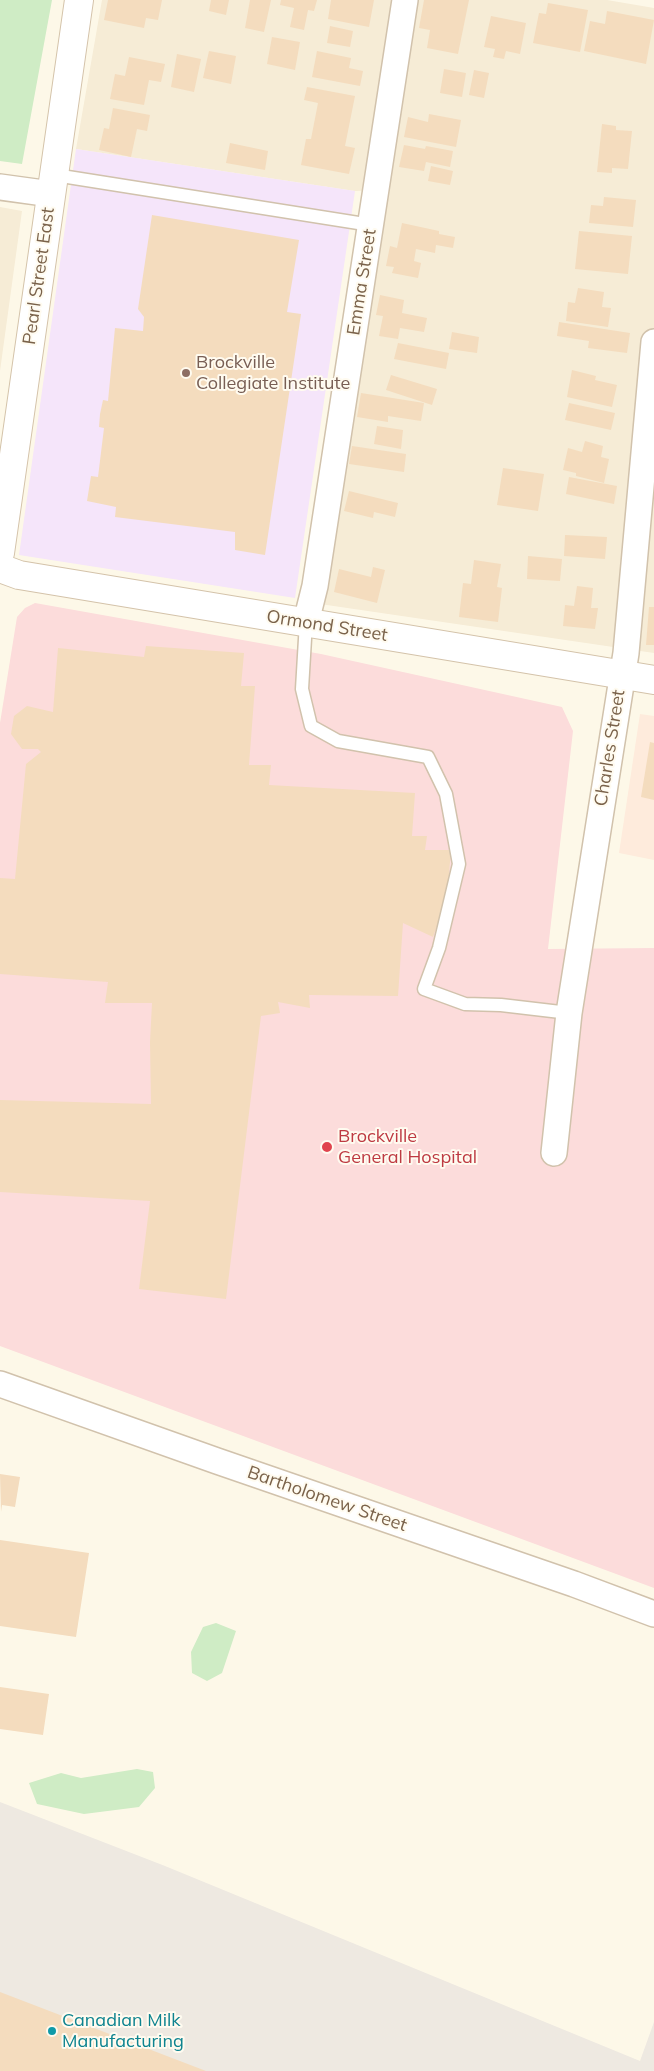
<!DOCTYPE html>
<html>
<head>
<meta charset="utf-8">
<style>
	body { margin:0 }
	canvas { display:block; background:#fdf8e8 }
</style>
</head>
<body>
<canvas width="654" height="2071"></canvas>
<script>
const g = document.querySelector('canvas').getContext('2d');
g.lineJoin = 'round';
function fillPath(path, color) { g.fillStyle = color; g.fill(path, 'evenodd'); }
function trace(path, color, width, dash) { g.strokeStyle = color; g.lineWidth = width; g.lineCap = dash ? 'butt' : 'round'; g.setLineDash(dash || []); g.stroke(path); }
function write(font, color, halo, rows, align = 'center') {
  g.font = font + ' Mulish,sans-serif'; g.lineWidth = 4; g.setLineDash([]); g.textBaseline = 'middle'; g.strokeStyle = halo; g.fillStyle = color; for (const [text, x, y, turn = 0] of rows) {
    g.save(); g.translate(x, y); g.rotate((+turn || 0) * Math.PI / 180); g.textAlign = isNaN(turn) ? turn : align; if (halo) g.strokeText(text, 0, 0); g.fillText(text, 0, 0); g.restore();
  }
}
fillPath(new Path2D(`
	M102,0H607L654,8V653L320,604L387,190L355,191L76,149Z
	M0,207L22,211L0,371Z`), '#f6ecd6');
fillPath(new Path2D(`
	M640,714L654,716V860L619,853Z`), '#feebdc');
fillPath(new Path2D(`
	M0,1802L165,1866L640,2061L654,2022V2071H0Z`), '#eee9e1');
fillPath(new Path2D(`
	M76,149L355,191L295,598L19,555Z`), '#f5e5fa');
fillPath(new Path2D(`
	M35,603L321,654L562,707L573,731L548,949L654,948V1588L0,1346V723L17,617L25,608Z`), '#fcdcdb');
fillPath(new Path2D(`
	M0,0H52L22,164L0,161Z
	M216,1623L236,1631L222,1673L207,1681L192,1673L191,1652L203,1627Z
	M137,1769L153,1772L155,1788L139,1807L84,1814L37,1804L29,1783L61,1773L81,1778Z`), '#cfecc5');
fillPath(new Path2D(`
	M108,0H162L158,20L146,18L144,28L104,20Z
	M211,0H229L226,15L209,11Z
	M250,0H271L264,32L245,28Z
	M281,0H317L314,11L308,10L304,30L290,27L294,8L280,5Z
	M331,0H374L369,27L328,19Z
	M424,0H469L458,54L427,48L430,30L419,28Z
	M548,3L588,10L580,52L533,43L539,13L546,14Z
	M607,11L654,20L646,64L584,51L590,21L605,24Z
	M491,16L526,23L520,54L506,51L504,59L493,57L495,49L484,47Z
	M330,26L353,31L350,47L327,43Z
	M272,37L300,42L295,70L267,64Z
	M209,51L236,56L231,84L203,78Z
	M317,51L351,58L349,68L363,71L360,86L312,77Z
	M177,54L201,59L194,92L171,87Z
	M129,57L165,64L161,82L149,80L144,105L110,99L115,74L125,76Z
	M444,69L466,73L462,97L440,93Z
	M474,70L489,73L484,98L469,95Z
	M307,87L355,96L345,146L355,148L349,174L301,165L306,139H311L318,103L304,100Z
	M113,108L150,115L147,131L137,129L131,157L99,150L104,128L109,129Z
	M429,114L461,120L456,147L404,137L408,117L428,122Z
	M602,124L616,126V130L632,131L628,169L612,168V173L597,172Z
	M230,143L268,151L265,170L226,163Z
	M404,145L425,149L426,146L453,151L450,167L426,162L424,171L399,167Z
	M431,166L453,171L450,185L428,181Z
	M604,197L636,200L633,227L589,223L591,205L603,206Z
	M152,215L299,240L287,312L301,314L265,555L235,550V532L115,517L116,507L87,501L91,476L98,477L104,428L99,427L100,414L103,400L108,401L115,328L143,331L144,317L138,309Z
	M402,223L439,231V234L455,237L453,248L436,245L435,253L416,249L414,261L421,263L418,278L392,273L394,267L386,266L390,246L397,248Z
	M579,231L632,236L628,274L575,269Z
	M578,288L604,292L602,307L611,308L608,327L566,321L568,302L575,303Z
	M380,295L404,300L402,313L427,318L424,332L400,328L398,339L379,336L383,316L376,315Z
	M559,322L630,333L627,353L588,348L589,341L557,336Z
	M452,332L479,337L477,353L449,349Z
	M398,343L449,353L446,369L394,359Z
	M572,370L596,376L595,380L617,385L612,407L567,397Z
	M391,375L437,389L432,405L386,390Z
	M361,393L424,403L421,421L388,416V422L357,417Z
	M569,403L615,413L611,430L565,420Z
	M377,426L403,430L401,449L374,444Z
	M585,441L603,446L601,457L609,459L604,483L576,476V473L563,470L568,448L582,452Z
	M352,446L406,454L404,472L349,464Z
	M503,468L544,474L538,511L497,505Z
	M569,477L617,486L614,504L566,494Z
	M349,491L398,503L395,517L374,512L373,518L344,511Z
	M565,535L607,537L605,559L564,556Z
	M528,556L562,559L560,581L527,579Z
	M474,560L501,564L497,587L502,588L498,622L459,617L463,583L471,584Z
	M373,567L385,570L377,603L334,592L339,569L371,577Z
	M577,586L593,588L591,608H598L595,629L563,626L565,605L574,606Z
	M649,607H654V645H646Z
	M146,646L244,653L241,686H255L249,765H271L269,785L415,793L412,836H427L425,850H451L447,898L433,937L403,923L398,996L309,995L310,1008L278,1002L280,1013L261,1016L226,1299L139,1289L150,1201L0,1192V1100L151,1104L150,1042L152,1003H105L108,982L0,974V878L15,879L26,764L41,752L38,749H22L11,734L14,716L27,706L53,712L58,648L144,657Z
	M650,742L654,743V800L641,797Z
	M0,1474L20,1477L15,1507L2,1505L1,1512Z
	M0,1540L89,1553L76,1637L0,1626Z
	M0,1687L49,1694L43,1735L0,1729Z
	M0,1992L206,2071H0Z`), '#f4dcbe');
const lane = new Path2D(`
	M55,175L371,225
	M306,622L302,689L311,726L338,741L428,757L446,794L459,864L439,948L424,989L465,1004L501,1005L569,1013`);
const street = new Path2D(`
	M0,187L51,194
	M306,622L315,586L405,0
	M554,1153L569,1013L626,653L654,342
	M0,1384L217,1461L574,1584L654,1614`);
const secondary = new Path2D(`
	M0,553L79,0
	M0,568L19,575L654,680`);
trace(lane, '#d1c2ac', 15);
trace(street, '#d1c2ac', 28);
trace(secondary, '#d4c3aa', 30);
trace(lane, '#fff', 12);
trace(street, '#fff', 25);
trace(secondary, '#fff', 28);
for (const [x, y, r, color] of [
	[186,373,5,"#8d6e63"],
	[327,1147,6,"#e0444e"],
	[52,2031,5,"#0f9aa8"]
]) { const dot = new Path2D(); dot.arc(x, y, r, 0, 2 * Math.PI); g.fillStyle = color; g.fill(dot); trace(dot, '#fffbf0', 2); }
write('18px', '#7a624a', '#fffbf0', [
	["Pearl Street East",39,276,-82],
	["Emma Street",362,282,-81],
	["Ormond Street",327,626,9],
	["Charles Street",610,748,-81],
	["Bartholomew Street",327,1499,19]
]);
write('18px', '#785e54', '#fffbf0', [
	["Brockville",196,363],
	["Collegiate Institute",196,384]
], 'left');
write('18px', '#be3a42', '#fffbf0', [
	["Brockville",338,1137],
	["General Hospital",338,1158]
], 'left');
write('18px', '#0d838f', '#fffbf0', [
	["Canadian Milk",62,2021],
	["Manufacturing",62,2042]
], 'left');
</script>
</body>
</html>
